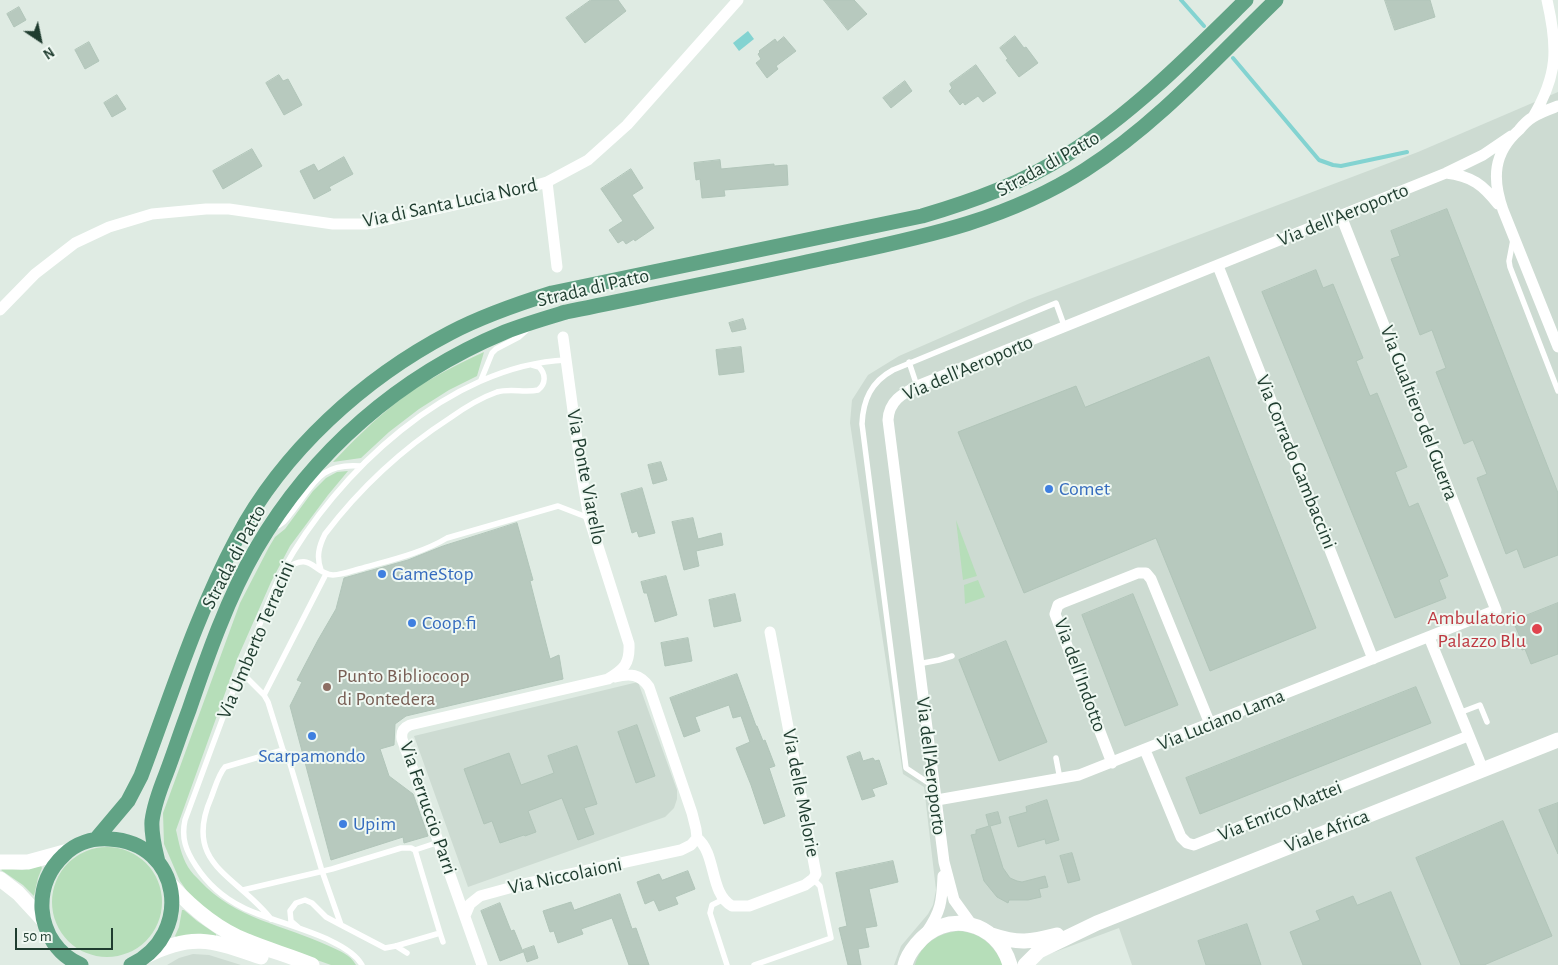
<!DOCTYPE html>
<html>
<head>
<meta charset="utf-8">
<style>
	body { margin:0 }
	#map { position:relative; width:1558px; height:965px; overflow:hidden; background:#dfebe3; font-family:"Alegreya Sans",sans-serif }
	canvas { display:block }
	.north { position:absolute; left:15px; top:15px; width:50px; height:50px; -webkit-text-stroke:4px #eff8f2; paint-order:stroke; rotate:146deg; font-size:14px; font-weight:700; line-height:20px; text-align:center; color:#1f3c2f }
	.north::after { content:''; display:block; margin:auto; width:18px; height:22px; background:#1f3c2f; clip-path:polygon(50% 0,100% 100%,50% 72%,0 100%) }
	.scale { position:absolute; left:15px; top:928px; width:98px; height:22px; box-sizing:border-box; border:2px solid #1f3c2f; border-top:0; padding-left:6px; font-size:15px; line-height:18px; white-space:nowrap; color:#1f3c2f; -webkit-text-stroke:4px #eff8f2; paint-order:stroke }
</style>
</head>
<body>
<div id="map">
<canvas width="1558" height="965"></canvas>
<div class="north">N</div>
<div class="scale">50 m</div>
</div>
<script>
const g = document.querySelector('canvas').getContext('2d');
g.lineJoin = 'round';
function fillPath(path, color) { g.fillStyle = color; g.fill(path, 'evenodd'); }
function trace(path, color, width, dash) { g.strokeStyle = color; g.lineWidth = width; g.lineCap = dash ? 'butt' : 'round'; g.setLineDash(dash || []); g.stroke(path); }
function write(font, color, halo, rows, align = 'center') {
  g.font = font + ' "Alegreya Sans",sans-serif'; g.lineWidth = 4; g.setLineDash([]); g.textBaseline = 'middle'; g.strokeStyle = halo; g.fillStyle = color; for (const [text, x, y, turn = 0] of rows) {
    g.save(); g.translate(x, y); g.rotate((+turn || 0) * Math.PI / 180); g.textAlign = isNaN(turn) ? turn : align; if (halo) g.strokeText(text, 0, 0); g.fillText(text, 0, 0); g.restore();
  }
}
fillPath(new Path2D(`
	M1558,92V965H1132L1119,928L1044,956L1034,965H894L901,946L928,914L933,905L936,890L924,787L903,774L850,423L852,400L868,375L899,356L1027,300L1418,152Z
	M638,682L677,790V799L674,808L665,817L468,887L414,736Z
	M193,954L209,955L241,965H167L179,958Z`), '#cddbd2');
fillPath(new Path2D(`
	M484,352L477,376L449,390L419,409L389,432L361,458L333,462C353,441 374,420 397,402C423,381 454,366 484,352Z
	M348,471L328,495L290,546L271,582L238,657L176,830C179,843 181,855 188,867C191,872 196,877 200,881C235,919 284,925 329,946C339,951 350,954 356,965H331L235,931L218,921L189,894L180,881L164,844L163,813L240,603L269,547L275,537L285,529L313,491L326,478L337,472Z
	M956,520L977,576L963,580Z
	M978,580L985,597L965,604L964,585Z
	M52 902a55 55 0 1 1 110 0a55 55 0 1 1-110 0Z
	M41,866L42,868L38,878L34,896L23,885L1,870L3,868L22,870Z
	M182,910H184L197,921L216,934V936L194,934L177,938L175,936L179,927Z
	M959,931C981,933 994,945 1003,965H915C921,944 938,933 959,931Z`), '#b6deb9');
fillPath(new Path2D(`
	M748,31L754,39L739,51L733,43Z`), '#83d3d1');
trace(new Path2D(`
	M1181,0L1204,26
	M1233,58L1319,160L1333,165L1341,166L1407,152`), '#83d3d1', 4);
const building = new Path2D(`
	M591,0H618L626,11L585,43L566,18Z
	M824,0H854L867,14L848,30Z
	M1385,0H1430L1435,17L1395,30Z
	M19,7L26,20L14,27L7,14Z
	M1015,36L1024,48L1026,47L1038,63L1019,77L1006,60L1008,59L1000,48Z
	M784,37L796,51L776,66L778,69L767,78L756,63L761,59L758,54L760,52L759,51L775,39L777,42Z
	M89,42L99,61L85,69L75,50Z
	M976,65L996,93L983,102L978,96L965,105L963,102L960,105L949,91L952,88L950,84Z
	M279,75L283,81L288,79L302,105L284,115L266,83Z
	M905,81L912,91L891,108L883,98Z
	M117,95L126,109L112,117L104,103Z
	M252,149L262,166L223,189L213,171Z
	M344,157L353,174L329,187L331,190L314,199L300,171L314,164L318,171Z
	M720,160L721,169L774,164V166L787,165L788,185L724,190L725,196L702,198L700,179L696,180L694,163Z
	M631,169L643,188L632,195L654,228L635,241L634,239L626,244L623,240L618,243L609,230L623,221L601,189Z
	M1447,209L1558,493V555L1524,568L1517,549L1506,554L1477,478L1487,474L1473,440L1464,444L1436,372L1446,368L1432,330L1420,335L1391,259L1400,256L1391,231Z
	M1316,270L1323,288L1333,284L1363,358L1356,361L1370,396L1377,393L1407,467L1395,472L1409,507L1418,503L1448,576L1439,580L1446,598L1395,618L1262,292Z
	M743,319L746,329L732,332L729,323Z
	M741,347L744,372L719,375L716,350Z
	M1209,357L1316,628L1210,671L1156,538L1024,593L958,432L1076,386L1085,407Z
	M661,462L667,480L653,484L648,465Z
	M642,488L655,533L639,537L637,531L632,533L621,494Z
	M693,518L698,539L721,533L723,545L696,551L699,566L684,570L672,522Z
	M517,523L533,580L530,581L550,659L559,655L563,679L406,716L395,724L394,745L380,749L389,776L413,794L428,836L404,843L403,837L331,860L290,706L302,682L297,680L318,640L336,609L344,578L408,560L443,546Z
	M666,576L677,615L655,622L647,593H644L641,582Z
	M735,594L741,621L714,627L709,600Z
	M1133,594L1178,705L1125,726L1082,615Z
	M1558,603V654L1531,664L1525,649L1522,650L1517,638L1520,637L1513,621Z
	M688,638L692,661L665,666L661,643Z
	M1006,641L1047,742L999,761L959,660Z
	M737,674L756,726H757L763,741L765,740L775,766L769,768L785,816L764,824L751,785L736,748L750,742L741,716L733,718L729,705L695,717L700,731L684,737L670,698Z
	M1416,687L1431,723L1200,814L1186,778Z
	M637,725L655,776L636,783L618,732Z
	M577,746L597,804L584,808L594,834L578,840L562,798L528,811L536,832L525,836L524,835L500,843L492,821L484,824L464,769L509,753L521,785L554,773L548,756Z
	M860,752L863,761L873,758L875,761L879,760L887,784L872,789L875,796L862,800L847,757Z
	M1047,800L1059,840L1046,844L1045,839L1018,847L1009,817L1027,812L1026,807Z
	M1558,803V854L1539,810Z
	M998,812L1001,823L990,826L1003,868L1010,878L1017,881L1022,882L1045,876L1048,887L1039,889L1041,897L1028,900H1009L1008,903L997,897L984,881L971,835L976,834V830L989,826L986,815Z
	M1503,821L1552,936L1484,965H1461L1416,858Z
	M1072,853L1080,880L1068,883L1060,856Z
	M893,861L898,882L869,889L877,926L865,928L869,947L858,949L861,965H848L839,928L847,926L836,873Z
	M688,871L695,889L675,897L678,904L659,911L654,900L645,904L637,882L659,874L662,880Z
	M1391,892L1421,965H1303L1290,932L1320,920L1316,911L1353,896L1357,905Z
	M620,894L632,929L636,928L649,965H629L612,918L581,929L583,934L558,943L554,931L550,932L543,911L571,902L574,910Z
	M500,903L511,931L514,930L523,952L500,961L481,911Z
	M1247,924L1261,965H1206L1198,941Z
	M534,946L538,958L527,962L523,950Z`);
fillPath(building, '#b7c9be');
trace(building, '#b1c5b9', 1);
trace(new Path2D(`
	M1513,240L1509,261L1510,267L1558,391
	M909,362L917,386
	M481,380L492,353L496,349L519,337L528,329
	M274,527C282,525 286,520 291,513C314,484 319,463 360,466
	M284,570C312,549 313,574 333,575C343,575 354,570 363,568C391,560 422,553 447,538L558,506L589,518
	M321,570C316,557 319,546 325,534C360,488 402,449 450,418C464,408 480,398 497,392C510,388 525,393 538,390C546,384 546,374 539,367L532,365
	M918,664L939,660L952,656
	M240,671L264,695L326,574
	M264,695L268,702L283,750L288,757L322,871L341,925L385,948L396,946L440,933L415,850L439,842
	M1459,713L1480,705L1487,722
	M1056,758L1060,779
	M933,786L906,768L862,424C863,400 871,382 893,370L1056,303L1065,328
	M243,890L332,869L401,848H411L415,850
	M724,899L712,905L710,913L727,965
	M271,919C238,876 182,865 211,798C215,788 218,775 225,767L283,750
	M298,927L291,921L290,911L296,903L305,900L312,903L326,917L341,925
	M440,933L443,942
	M396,946L407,953
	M362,965C346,936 272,923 242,907C224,898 207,883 196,866C186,851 181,838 185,820C209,756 231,692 258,629C266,609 273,589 283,570C336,473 450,365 566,360
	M754,965L831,938L820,886L813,879`), '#fff', 5.5);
trace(new Path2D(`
	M1558,106C1550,109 1541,112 1533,117C1528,120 1523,125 1519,130C1493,153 1492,179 1503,210L1558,347
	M1533,117C1558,75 1558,48 1547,0
	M1446,173C1472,176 1483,185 1498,204
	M547,182L557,267
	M1218,266L1373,659
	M0,310L35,274L75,243L109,227L152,214L206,209H229L333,224H366L509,193L547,182L588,160L627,125L738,0
	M1429,637L1483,770
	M1145,750L1181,837L1187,843L1194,845L1468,736
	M1112,763L1055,614L1058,605L1062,603L1138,573H1146L1151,579L1210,724
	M937,800L1079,775L1496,610L1341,216
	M697,838C717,854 709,893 732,906H749L805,885L813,879L816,874L770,632
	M465,916L470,904L480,896L524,884L681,850L691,845L697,838L696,829L692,813L649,687C640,674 630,673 615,677
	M972,925L954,900L944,862L888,420C889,401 902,394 917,386L1446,173L1483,155L1511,136
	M926,933C941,912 942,901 943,876
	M482,965L402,739C401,732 403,728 410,725L608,679C624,669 630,664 629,644L589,518L582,477L563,337`), '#fff', 11);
trace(new Path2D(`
	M0,862H28L68,851
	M0,879L18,893L43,920
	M170,884C192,908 216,929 247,941C268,950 291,956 312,965
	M992,935C1019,944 1030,942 1057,935
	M146,956C194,932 213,941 261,957
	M905,965C907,957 911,951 916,945C945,908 998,921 1010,965
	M1025,965L1039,951L1097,923L1558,740`), '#fff', 15);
trace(new Path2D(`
	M96,839L128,801L141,776C171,696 197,613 237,538C283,451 364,378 450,333C482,316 517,304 552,293L922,216C973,201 1023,183 1068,154C1134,112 1190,55 1246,0
	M158,862C155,849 151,835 152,821C154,805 160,789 166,774C174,753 181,731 189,710C207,657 228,597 256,549C313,451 400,376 505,332C525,324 546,318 566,312C653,294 739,277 825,258C918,238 1004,222 1085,170C1157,124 1215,59 1276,0
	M81,965C58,955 44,934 42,909C41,887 49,869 64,855C76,843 93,838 109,839C182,842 194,935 131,965`), '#61a385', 15);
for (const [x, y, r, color] of [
	[1049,489,5,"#3f7fe0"],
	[382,574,5,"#3f7fe0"],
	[412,623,5,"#3f7fe0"],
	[1537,629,6,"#e0444e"],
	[327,687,5,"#8d6e63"],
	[312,736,5,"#3f7fe0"],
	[343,824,5,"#3f7fe0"]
]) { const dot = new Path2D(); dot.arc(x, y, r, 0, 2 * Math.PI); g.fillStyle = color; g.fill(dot); trace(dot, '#eff8f2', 2); }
write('20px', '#1f3c2f', '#eff8f2', [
	["Strada di Patto",1048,164,-29],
	["Via di Santa Lucia Nord",450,203,-12],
	["Via dell'Aeroporto",1343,215,-22],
	["Strada di Patto",593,288,-13],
	["Via dell'Aeroporto",968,368,-23],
	["Via Gualtiero del Guerra",1419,413,69],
	["Via Corrado Gambaccini",1296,462,68],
	["Via Ponte Viarello",586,477,79],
	["Strada di Patto",234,557,-62],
	["Via Umberto Terracini",256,640,-67],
	["Via dell'Indotto",1080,675,70],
	["Via Luciano Lama",1221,720,-22],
	["Via dell'Aeroporto",931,766,83],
	["Via delle Melorie",801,793,79],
	["Via Ferruccio Parri",428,808,71],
	["Via Enrico Mattei",1280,811,-22],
	["Viale Africa",1327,831,-21],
	["Via Niccolaioni",565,876,-12]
]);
write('20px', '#366cbe', '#eff8f2', [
	["Comet",1059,489],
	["GameStop",392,574],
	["Coop.fi",422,623],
	["Scarpamondo",312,756,"center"],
	["Upim",353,824]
], 'left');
write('20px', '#be3a42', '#eff8f2', [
	["Ambulatorio",1526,618],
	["Palazzo Blu",1526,641]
], 'right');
write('20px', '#785e54', '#eff8f2', [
	["Punto Bibliocoop",337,676],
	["di Pontedera",337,699]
], 'left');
</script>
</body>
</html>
